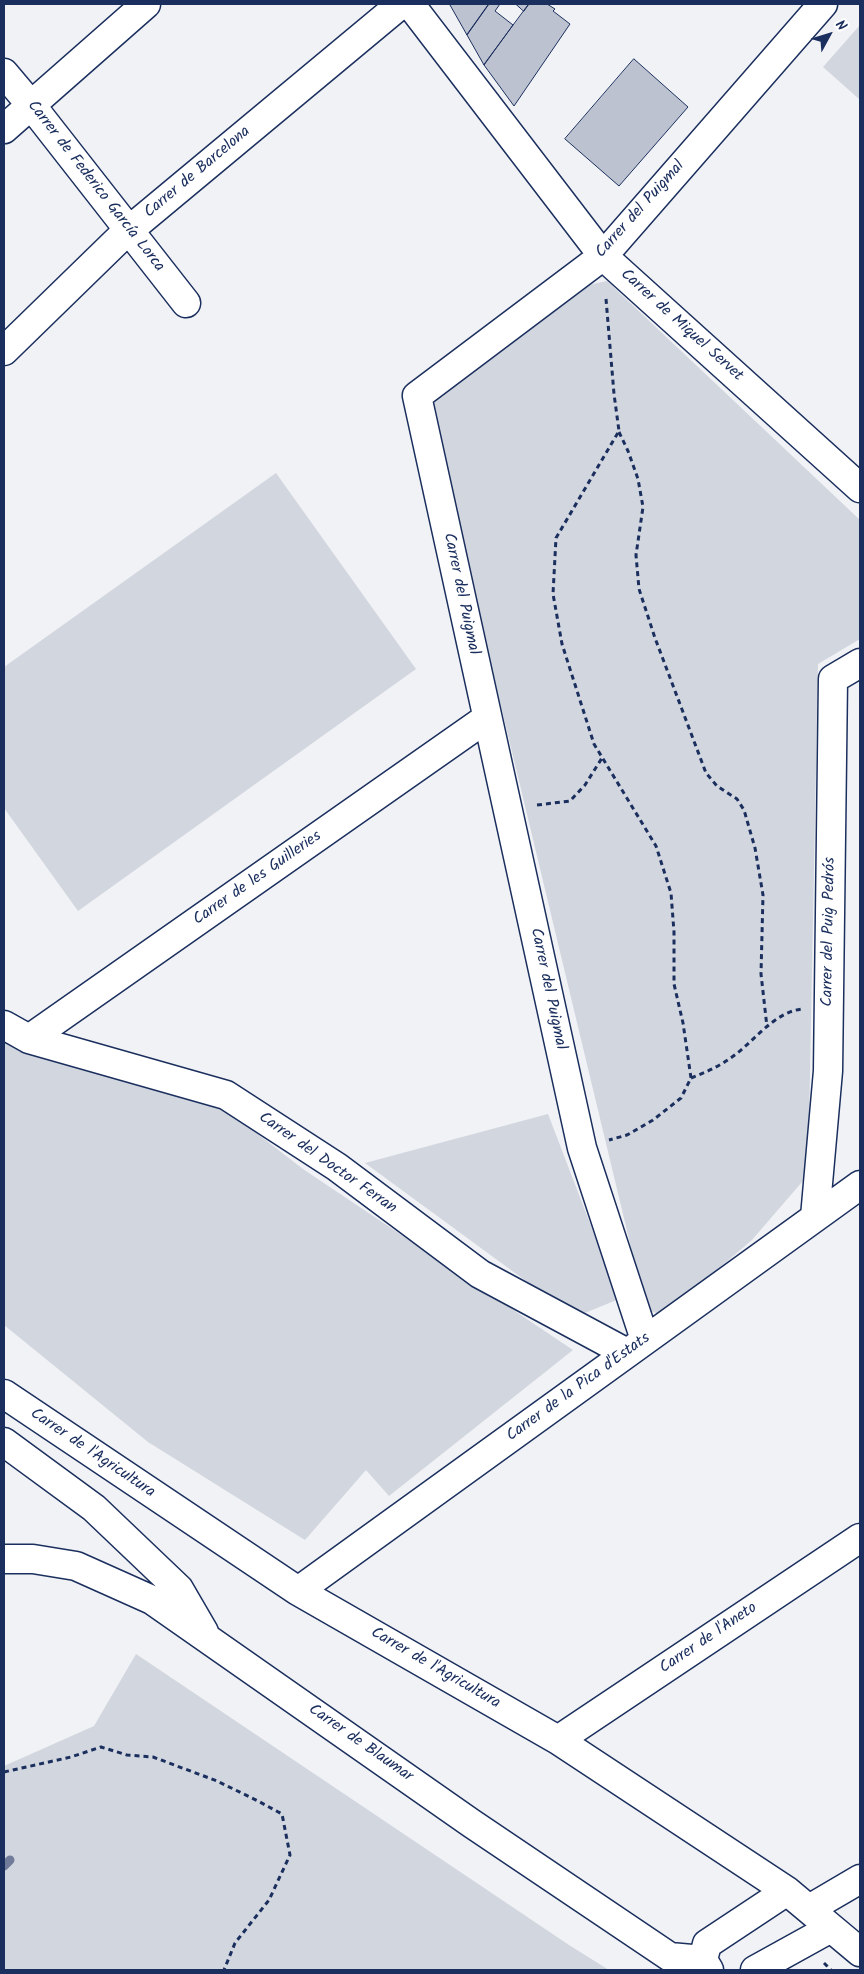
<!DOCTYPE html>
<html>
<head>
<meta charset="utf-8">
<style>
	body { margin:0 }
	#map { position:relative; width:864px; height:1974px; overflow:hidden; background:#f1f2f5; font-family:Kalam,sans-serif }
	canvas { display:block }
	.frame { position:absolute; inset:0; border:5px solid #1b2f5e; pointer-events:none }
	.north { position:absolute; left:804px; top:10px; width:50px; height:50px; -webkit-text-stroke:4px #fff; paint-order:stroke; rotate:51deg; font-size:14px; font-weight:700; line-height:20px; text-align:center; color:#1b2f5e }
	.north::after { content:''; display:block; margin:auto; width:18px; height:22px; background:#1b2f5e; clip-path:polygon(50% 0,100% 100%,50% 72%,0 100%) }
</style>
</head>
<body>
<div id="map">
<canvas width="864" height="1974"></canvas>
<div class="frame"></div>
<div class="north">N</div>
</div>
<script>
const g = document.querySelector('canvas').getContext('2d');
g.lineJoin = 'round';
function fillPath(path, color) { g.fillStyle = color; g.fill(path, 'evenodd'); }
function trace(path, color, width, dash) { g.strokeStyle = color; g.lineWidth = width; g.lineCap = dash ? 'butt' : 'round'; g.setLineDash(dash || []); g.stroke(path); }
function write(font, color, halo, rows, align = 'center') {
  g.font = font + ' Kalam,sans-serif'; g.lineWidth = 4; g.setLineDash([]); g.textBaseline = 'middle'; g.strokeStyle = halo; g.fillStyle = color; for (const [text, x, y, turn = 0] of rows) {
    g.save(); g.translate(x, y); g.rotate((+turn || 0) * Math.PI / 180); g.textAlign = isNaN(turn) ? turn : align; if (halo) g.strokeText(text, 0, 0); g.fillText(text, 0, 0); g.restore();
  }
}
fillPath(new Path2D(`
	M860,25V98L859,99L823,67Z
	M607,281L860,520V639L818,664L808,1175L752,1240L685,1297L660,1314L646,1310L428,402L435,394L588,285Z
	M276,473L416,669L78,911L4,808V667Z
	M4,1041L23,1051L224,1108L303,1169L573,1350L389,1496L366,1470L305,1540L148,1442L4,1325Z
	M548,1114L619,1299L575,1317L365,1163Z
	M136,1654L569,1945L609,1970H4V1766L94,1726Z`), '#d2d6df');
trace(new Path2D(`
	M4,1866L10,1860`), '#707c9a', 9);
const building = new Path2D(`
	M451,4H489L467,35L450,5Z
	M489,4H500L495,11L513,25L484,65L467,35Z
	M516,4H529L524,11Z
	M529,4H547L555,9L553,11L570,24L514,106L484,65Z
	M634,59L688,107L619,186L565,139Z`);
fillPath(building, '#bcc2d0');
trace(building, '#1b2f5e', 1);
const minor = new Path2D(`
	M410,4L603,256L860,488
	M4,73L31,105L186,303
	M4,129L146,4
	M4,351L121,237L401,4
	M4,1025L29,1039L226,1095L337,1167L480,1274L627,1353
	M29,1039L487,718
	M815,1217L828,1071L833,679L860,663
	M645,1340L582,1148L417,396L603,256L823,4
	M4,1394L298,1591L558,1740L787,1891L860,1952
	M4,1442L94,1508L179,1589L204,1632
	M4,1559H33L76,1566L152,1600L471,1823L670,1957L703,1960
	M298,1591L860,1185
	M558,1740L860,1538
	M809,1909L860,1879
	M709,1970L703,1960L707,1944L787,1891
	M755,1970L831,1928`);
trace(minor, '#1b2f5e', 31);
trace(new Path2D(`
	M606,299L614,394L619,431L556,538L553,594L562,644L594,744L656,846L671,893L674,932V984L683,1023L691,1078L681,1098L653,1120L627,1135L609,1140
	M619,432L628,451L638,479L643,507L636,555L639,589L655,638L706,773L717,786L737,799L744,810L755,848L763,895L761,974L767,1027
	M537,805L570,801L585,785L602,758
	M691,1078C707,1072 722,1065 736,1054C756,1039 775,1012 802,1009
	M4,1772L71,1757L101,1747L127,1755L153,1757L217,1781L258,1801L282,1814L290,1855L269,1900L235,1943L224,1970
	M824,1963L831,1970`), '#1b2f5e', 3, [5, 4]);
trace(minor, '#fff', 28);
write('16px', '#1b2f5e', '#fff', [
	["Carrer de Barcelona",198,173,-40],
	["Carrer de Federico García Lorca",95,187,52],
	["Carrer del Puigmal",641,210,-48],
	["Carrer de Miquel Servet",681,326,42],
	["Carrer del Puigmal",460,594,78],
	["Carrer de les Guilleries",258,879,-35],
	["Carrer del Puig Pedrós",830,932,-89],
	["Carrer del Puigmal",547,989,78],
	["Carrer del Doctor Ferran",327,1164,35],
	["Carrer de la Pica d'Estats",579,1388,-36],
	["Carrer de l'Agricultura",92,1454,34],
	["Carrer de l'Aneto",709,1639,-34],
	["Carrer de l'Agricultura",435,1669,30],
	["Carrer de Blaumar",360,1744,35]
]);
</script>
</body>
</html>
